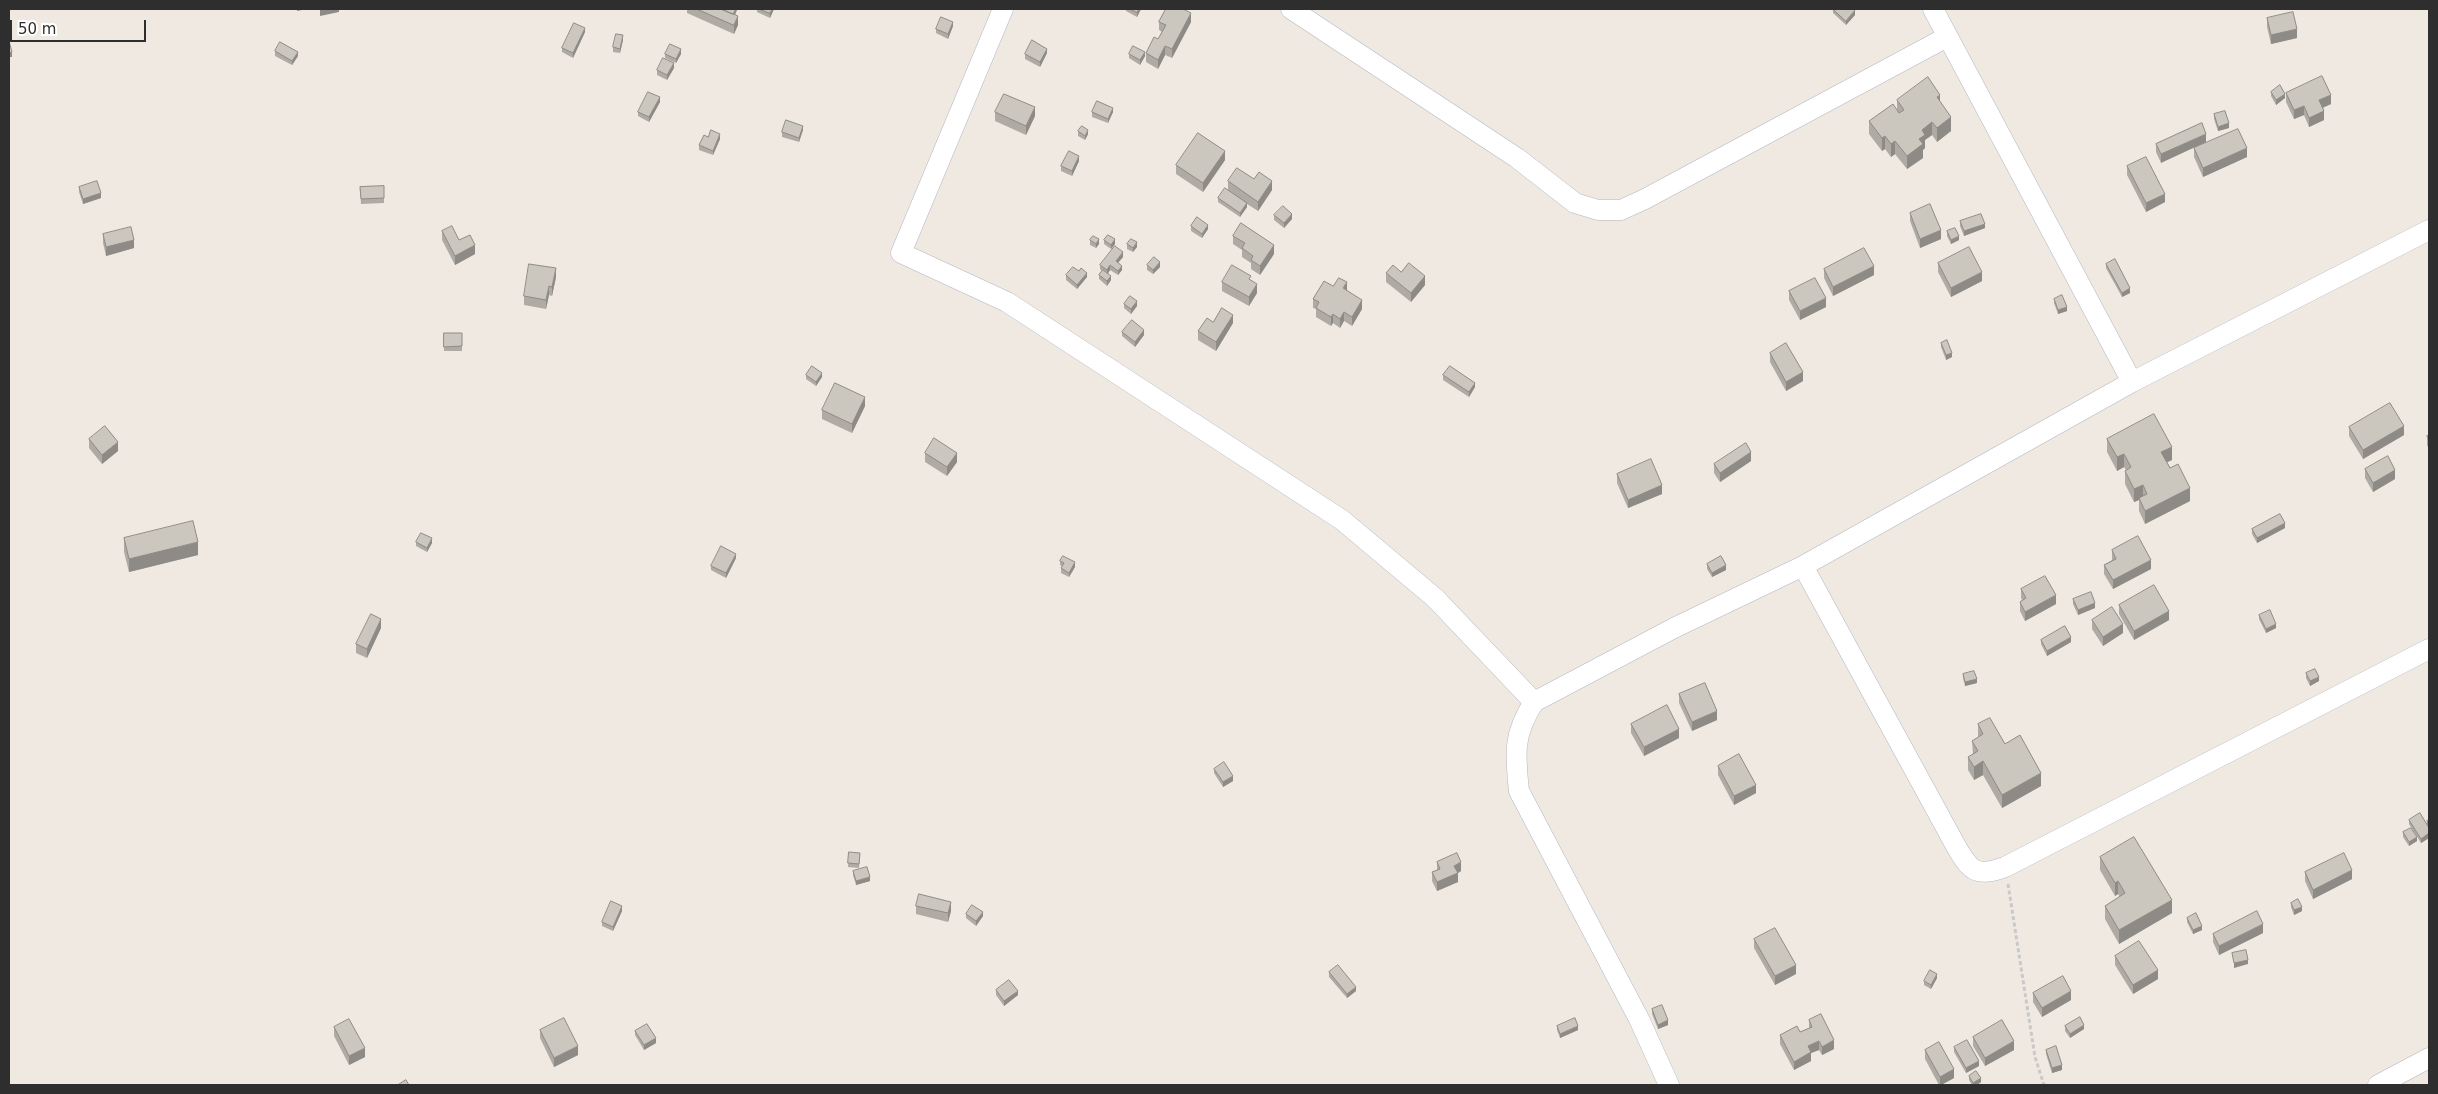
<!DOCTYPE html>
<html>
<head>
<meta charset="utf-8">
<style>
	body { margin:0 }
	#map { position:relative; width:2438px; height:1094px; overflow:hidden; background:#efe9e1; font-family:"DejaVu Sans",sans-serif }
	canvas { display:block }
	.frame { position:absolute; inset:0; border:10px solid #2e2e2e; pointer-events:none }
	.scale { position:absolute; left:10px; top:20px; width:136px; height:22px; box-sizing:border-box; border:2px solid #2e2e2e; border-top:0; padding-left:6px; font-size:15px; line-height:18px; white-space:nowrap; color:#2e2e2e; -webkit-text-stroke:4px #fff; paint-order:stroke }
</style>
</head>
<body>
<div id="map">
<canvas width="2438" height="1094"></canvas>
<div class="frame"></div>
<div class="scale">50 m</div>
</div>
<script>
const g = document.querySelector('canvas').getContext('2d');
g.lineJoin = 'round';
function trace(path, color, width, dash) { g.strokeStyle = color; g.lineWidth = width; g.lineCap = dash ? 'butt' : 'round'; g.setLineDash(dash || []); g.stroke(path); }
function fillPath(path, color) { g.fillStyle = color; g.fill(path, 'evenodd'); }
const minor = new Path2D(`
	M1003,9L901,253L1007,302L1342,520L1435,598L1534,702C1513,734 1515,754 1519,791L1639,1019L1669,1085
	M1291,9L1517,158L1575,203L1598,210H1621L1645,199L1947,37
	M1933,9L2132,382
	M1803,566L1957,848C1971,872 1977,877 2005,867L2429,649
	M1534,702L1674,628L1803,566L2132,382L2429,230
	M2378,1085L2429,1058`);
trace(minor, '#b4b7c1', 21);
trace(new Path2D(`
	M2008,884L2035,1057L2044,1085`), '#c9c9c9', 3, [4, 2.5]);
trace(minor, '#fff', 20);
fillPath(new Path2D(`
	M687,9H737L735,15L738,25L734,34L687,13Z
	M757,9H774L770,18L757,12Z
	M1126,9H1141L1137,17L1126,11Z
	M1166,9H1184L1191,22L1172,58L1165,55L1158,69L1146,62V53L1158,39L1162,32L1159,30V22Z
	M1833,9L1855,15L1846,25L1833,13Z
	M2267,18L2297,38L2271,44L2267,27Z
	M953,26L948,39L936,33V29Z
	M585,32L573,58L562,52V48Z
	M623,40L620,53L613,52V47Z
	M275,51L298,56L292,65L275,56Z
	M1047,53L1040,67L1025,59V54Z
	M665,54H681L676,63L665,58Z
	M1129,54L1145,56L1140,65L1129,58Z
	M674,68L667,80L657,75V70Z
	M2271,92L2285,98L2276,105L2271,96Z
	M2286,93L2331,104L2323,108L2324,120L2309,127L2304,115L2294,119L2286,102Z
	M1897,100L1940,103L1951,131L1937,142L1932,135L1925,140V148L1923,150V158L1907,169L1895,154L1891,157L1885,149L1882,151L1869,134V121L1897,110Z
	M660,102L649,122L638,116V112Z
	M995,112L1035,116L1026,135L995,121Z
	M1092,112H1113L1108,123L1092,117Z
	M2214,114L2229,128L2218,131L2214,119Z
	M2202,123L2161,163L2156,152V144Z
	M803,130L799,142L782,137V132Z
	M1078,131L1088,134L1085,140L1078,136Z
	M708,137L720,139L713,155L699,150V145Z
	M2194,148L2247,157L2203,177L2194,157Z
	M1225,160L1203,192L1176,174V165Z
	M1079,161L1072,176L1061,171V166Z
	M2127,166L2165,202L2146,212L2127,175Z
	M1254,179L1272,190L1258,211L1247,204V207L1240,217L1218,202V198L1228,190V181Z
	M384,186V203L361,204L360,187Z
	M79,187L101,198L83,204L79,192Z
	M1910,213L1941,239L1920,248L1910,221Z
	M1274,215L1292,219L1284,228L1274,220Z
	M1960,221L1985,228L1964,236L1960,226Z
	M1191,226L1208,229L1202,238L1191,231Z
	M442,231L459,240L475,254L455,265L442,240Z
	M1947,231L1959,240L1951,244L1947,236Z
	M103,234L134,248L106,256L103,243Z
	M1233,236L1274,254L1260,275L1251,269V263L1242,257V250L1233,244Z
	M1090,240L1099,244L1096,248L1090,245Z
	M1104,240L1115,244L1111,249L1104,244Z
	M1127,244L1137,247L1133,252L1127,249Z
	M1123,257L1118,263L1122,270L1118,275L1110,270L1108,273L1111,280L1107,286L1099,279V275L1102,271L1100,269V265Z
	M1938,263L1982,281L1951,297L1938,272Z
	M2106,264L2130,293L2122,297L2106,268Z
	M1147,265L1160,267L1153,274L1147,270Z
	M1824,269L1874,275L1833,296L1824,278Z
	M1079,271L1087,277L1077,289L1066,280V275Z
	M1401,272L1425,285L1411,302L1386,282V273Z
	M556,277L552,296L549,295L546,309L524,305V296Z
	M1251,280L1257,293L1249,306L1222,291V282Z
	M1333,286L1347,291L1362,309L1352,326L1344,321L1340,328L1333,323L1331,326L1316,317V309L1313,308V299Z
	M1789,291L1826,307L1800,320L1789,300Z
	M2054,299L2067,311L2058,314L2054,303Z
	M1124,304L1137,306L1131,314L1124,308Z
	M1213,322L1233,323L1216,351L1198,340V331Z
	M1122,332L1144,335L1135,347L1122,336Z
	M444,333H462V351H444Z
	M1941,343L1952,357L1946,360L1941,347Z
	M1770,353L1803,381L1786,391L1770,362Z
	M806,375L822,377L816,386L806,379Z
	M1443,375L1475,387L1469,397L1443,380Z
	M865,406L852,433L822,419V410Z
	M2349,427L2404,435L2363,459L2349,436Z
	M2429,435V450L2427,445V436Z
	M89,439L118,451L102,464L89,448Z
	M2107,439L2172,460L2167,462L2190,501L2145,524L2139,511V500L2134,502L2125,484V471L2126,470L2124,467L2117,471L2107,452Z
	M925,453L957,462L947,476L925,462Z
	M1751,461L1720,482L1714,473V464Z
	M2365,469L2395,479L2373,492L2365,478Z
	M1617,474L1662,494L1628,508L1617,483Z
	M2285,528L2257,543L2252,534V529Z
	M124,538L198,555L129,572L124,552Z
	M416,542L432,543L427,552L416,546Z
	M2112,550L2151,569L2113,589L2104,574V565L2112,560Z
	M736,558L726,578L711,570V566Z
	M1060,561L1075,567L1069,577L1061,573V568L1062,566L1060,565Z
	M1707,564L1726,570L1712,577L1707,569Z
	M2021,589L2056,604L2025,621L2020,611V602L2022,600L2021,598Z
	M2073,599L2095,608L2078,615L2073,604Z
	M2119,605L2169,620L2134,640L2119,614Z
	M2259,615L2276,628L2266,633L2259,619Z
	M2092,620L2123,633L2103,646L2092,629Z
	M381,628L367,658L356,653V644Z
	M2041,640L2071,642L2047,656L2041,644Z
	M2306,673L2319,681L2310,686L2306,678Z
	M1963,674L1977,683L1965,686L1963,678Z
	M1679,694L1717,720L1692,731L1679,703Z
	M1631,724L1679,738L1644,756L1631,733Z
	M1978,724L2005,744L2041,786L2002,808L1983,775L1974,780L1968,770V757L1973,755L1972,741L1978,738Z
	M1718,766L1756,793L1734,805L1718,775Z
	M1214,769L1233,781L1223,787L1214,773Z
	M2409,820L2427,823V821L2429,820V838L2421,843L2409,824Z
	M2403,832L2417,841L2409,846L2403,837Z
	M849,852L860,857L859,868L848,867Z
	M2100,857L2172,913L2119,944L2105,919V906L2120,897L2118,894L2115,896L2100,870Z
	M1437,862L1461,871L1458,873V882L1437,891L1432,881V872L1437,870Z
	M853,871L870,881L856,885L853,875Z
	M2305,872L2352,879L2313,899L2305,881Z
	M2291,903L2302,911L2294,915L2291,907Z
	M916,906L951,911L948,922L916,914Z
	M622,911L613,931L602,926V922Z
	M966,914L983,916L976,926L966,918Z
	M2187,918L2202,930L2193,934L2187,922Z
	M2263,933L2219,955L2213,942V934Z
	M1754,939L1796,974L1775,985L1754,948Z
	M2115,956L2158,979L2133,994L2115,965Z
	M1329,972L1356,991L1347,998L1329,977Z
	M1937,978L1931,989L1924,985V981Z
	M996,990L1018,995L1004,1006L996,995Z
	M2033,993L2071,1000L2042,1017L2033,1002Z
	M1652,1009L1668,1025L1658,1029L1652,1014Z
	M1809,1020L1834,1049L1822,1055L1819,1050L1811,1053V1061L1794,1070L1780,1044V1035L1800,1032L1809,1028Z
	M1557,1026L1578,1030L1560,1038L1557,1030Z
	M2065,1026L2084,1029L2070,1038L2065,1031Z
	M334,1027L365,1057L349,1065L334,1036Z
	M540,1030L578,1055L554,1067L540,1038Z
	M635,1031L656,1043L644,1050L635,1035Z
	M1973,1037L2014,1050L1985,1066L1973,1046Z
	M1954,1047L1979,1066L1966,1073L1954,1052Z
	M1925,1050L1954,1078L1941,1085H1939L1925,1059Z
	M2046,1050L2062,1070L2052,1073L2046,1054Z
	M1969,1076L1981,1082L1977,1085H1972L1969,1080Z`), '#afaba4');
fillPath(new Path2D(`
	M297,9H307L297,11Z
	M320,9H339V12L320,16Z
	M736,9H737V10L733,19V14Z
	M772,9H774L770,18V13Z
	M1139,9H1141L1137,17V12Z
	M1855,10V15L1846,25V21Z
	M1191,13V22L1172,58V49Z
	M738,16V25L734,34V25Z
	M953,22V26L948,39V34Z
	M585,28V32L573,58V53Z
	M2297,29V38L2271,44V35Z
	M623,35V40L620,53V49Z
	M1165,46V55L1158,69V60Z
	M681,49V54L676,63V59Z
	M1047,49V53L1040,67V62Z
	M12,52V57H9V53Z
	M298,52V56L292,65V61Z
	M1145,52V56L1140,65V60Z
	M674,63V68L667,80V75Z
	M2285,94V98L2276,105V100Z
	M1940,95V108L1937,97Z
	M2331,95V104L2319,109V100Z
	M660,97V102L649,122V117Z
	M2304,106V115L2294,119V110Z
	M1035,107V116L1026,135V126Z
	M1113,108V112L1108,123V119Z
	M2324,111V120L2309,127V118Z
	M1951,117V131L1937,142V128Z
	M1932,122V135L1925,140V148L1923,150V158L1907,169V156L1919,139L1922,130Z
	M2229,123V128L2218,131V127Z
	M803,126V130L799,142V138Z
	M1088,130V134L1085,140V136Z
	M720,134V139L713,155V151Z
	M2206,134V142L2161,163V154Z
	M1885,136V149L1882,151V138Z
	M1895,141V154L1891,157V144Z
	M2247,148V157L2203,177V168Z
	M1225,151V160L1203,192V183Z
	M1079,156V161L1072,176V171Z
	M1272,181V190L1258,211V202Z
	M101,193V198L83,204V199Z
	M2165,194V202L2146,212V203Z
	M1247,203V207L1240,217V213Z
	M1292,214V219L1284,228V223Z
	M1985,224V228L1964,236V231Z
	M1208,225V229L1202,238V234Z
	M1941,230V239L1920,248V239Z
	M1959,236V240L1951,244V240Z
	M1099,239V244L1096,248V244Z
	M1115,239V244L1111,249V245Z
	M134,240V248L106,256V247Z
	M1137,242V247L1133,252V248Z
	M475,245V254L455,265V256Z
	M1274,245V254L1260,275V266Z
	M1123,252V257L1116,265V261Z
	M1160,262V267L1153,274V270Z
	M1110,265V270L1107,275V270Z
	M1122,266V270L1118,275V271Z
	M1874,266V275L1833,296V287Z
	M556,268V277L552,296V287Z
	M1982,272V281L1951,297V288Z
	M1087,273V277L1077,289V285Z
	M1111,276V280L1107,286V281Z
	M1425,276V285L1411,302V293Z
	M1347,282V291L1343,288Z
	M1257,284V293L1249,306V297Z
	M549,286V295L546,309V300Z
	M2130,288V293L2122,297V293Z
	M1826,298V307L1800,320V311Z
	M1362,300V309L1352,326V317Z
	M1137,301V306L1131,314V309Z
	M2067,307V311L2058,314V310Z
	M1344,312V321L1340,328V319Z
	M1333,314V323L1331,326V317Z
	M1233,315V323L1216,351V342Z
	M1144,330V335L1135,347V342Z
	M1952,353V357L1946,360V355Z
	M1803,372V381L1786,391V382Z
	M822,373V377L816,386V382Z
	M1475,383V387L1469,397V392Z
	M865,397V406L852,433V424Z
	M2404,426V435L2363,459V450Z
	M118,442V451L102,464V455Z
	M2172,447V460L2161,465V452Z
	M1751,452V461L1720,482V473Z
	M957,453V462L947,476V467Z
	M2124,454V467L2117,471V457Z
	M2395,470V479L2373,492V483Z
	M1662,485V494L1628,508V500Z
	M2143,485V498H2139V500L2134,502V489Z
	M2190,488V501L2145,524V511Z
	M2285,523V528L2257,543V538Z
	M432,538V543L427,552V548Z
	M198,542V555L129,572V559Z
	M736,554V558L726,578V573Z
	M2151,560V569L2113,589V580Z
	M1075,562V567L1069,577V573Z
	M1726,565V570L1712,577V573Z
	M2056,595V604L2025,621V612Z
	M2095,603V608L2078,615V610Z
	M2169,611V620L2134,640V631Z
	M381,619V628L367,658V649Z
	M2123,624V633L2103,646V637Z
	M2276,624V628L2266,633V629Z
	M2071,637V642L2047,656V651Z
	M2319,677V681L2310,686V681Z
	M1977,679V683L1965,686V682Z
	M1717,711V720L1692,731V722Z
	M1679,729V738L1644,756V747Z
	M1983,761V775L1974,780V767Z
	M2041,773V786L2002,808V795Z
	M1233,776V781L1223,787V782Z
	M1756,785V793L1734,805V796Z
	M2429,833V838L2421,843V839Z
	M2417,837V841L2409,846V842Z
	M1461,862V871L1458,873V882L1437,891V882L1454,866Z
	M2352,870V879L2313,899V890Z
	M870,877V881L856,885V881Z
	M2118,881V894L2115,896V883Z
	M2172,900V913L2119,944V930Z
	M951,902V911L948,922V913Z
	M622,906V911L613,931V927Z
	M2302,907V911L2294,915V910Z
	M983,912V916L976,926V921Z
	M2263,924V933L2219,955V946Z
	M2202,926V930L2193,934V930Z
	M2248,960V964L2234,968V963Z
	M1796,965V974L1775,985V976Z
	M2158,970V979L2133,994V985Z
	M1937,974V978L1931,989V985Z
	M1356,987V991L1347,998V994Z
	M1018,991V995L1004,1006V1001Z
	M2071,991V1000L2042,1017V1008Z
	M1668,1020V1025L1658,1029V1025Z
	M2084,1025V1029L2070,1038V1034Z
	M1578,1026V1030L1560,1038V1034Z
	M656,1038V1043L644,1050V1045Z
	M1834,1040V1049L1822,1055V1047Z
	M1819,1041V1050L1811,1053V1061L1794,1070V1062L1808,1046Z
	M2014,1041V1050L1985,1066V1058Z
	M578,1046V1055L554,1067V1058Z
	M365,1048V1057L349,1065V1056Z
	M1979,1061V1066L1966,1073V1068Z
	M2062,1065V1070L2052,1073V1068Z
	M1954,1069V1078L1941,1085H1940V1077Z
	M1981,1078V1082L1977,1085H1973V1083Z`), '#8e8b86');
const building = new Path2D(`
	M697,9H721L738,16L734,25Z
	M721,9H736L733,14Z
	M759,9H772L770,13Z
	M1130,9H1139L1137,12Z
	M1166,9H1183L1191,13L1172,49L1165,46L1158,60L1146,53L1154,37L1158,39L1166,25L1159,22Z
	M1833,9H1854L1855,10L1846,21Z
	M2293,12L2297,29L2271,35L2267,18Z
	M941,17L953,22L948,34L936,29Z
	M574,23L585,28L573,53L562,48Z
	M616,34L623,35L620,49L613,47Z
	M1032,40L1047,49L1040,62L1025,54Z
	M9,41L12,52L9,53Z
	M280,42L298,52L292,61L275,51Z
	M670,44L681,49L676,59L665,54Z
	M1133,46L1145,52L1140,60L1129,54Z
	M663,58L674,63L667,75L657,70Z
	M2322,76L2331,95L2319,100L2324,111L2309,118L2304,106L2294,110L2286,93Z
	M1928,77L1940,95L1937,97L1951,117L1937,128L1932,122L1922,130L1925,135L1919,139L1923,144L1907,156L1895,141L1891,144L1885,136L1882,138L1869,121L1893,104L1899,113L1904,110L1897,100Z
	M2280,85L2285,94L2276,100L2271,92Z
	M648,92L660,97L649,117L638,112Z
	M1004,94L1035,107L1026,126L995,112Z
	M1097,101L1113,108L1108,119L1092,112Z
	M2225,111L2229,123L2218,127L2214,114Z
	M786,120L803,126L799,138L782,132Z
	M2202,123L2206,134L2161,154L2156,144Z
	M1082,126L1088,130L1085,136L1078,131Z
	M2238,129L2247,148L2203,168L2194,148Z
	M711,130L720,134L713,151L699,145L704,135L708,137Z
	M1198,133L1225,151L1203,183L1176,165Z
	M1069,151L1079,156L1072,171L1061,166Z
	M2146,157L2165,194L2146,203L2127,166Z
	M1237,168L1254,179L1259,172L1272,181L1258,202L1228,181Z
	M97,181L101,193L83,199L79,187Z
	M384,186V198L361,199L360,187Z
	M1225,188L1247,203L1240,213L1218,198Z
	M1930,204L1941,230L1920,239L1910,213Z
	M1283,206L1292,214L1284,223L1274,215Z
	M1981,214L1985,224L1964,231L1960,221Z
	M1197,217L1208,225L1202,234L1191,226Z
	M1241,223L1274,245L1260,266L1251,260L1253,256L1242,248L1245,243L1233,236Z
	M452,226L459,240L470,235L475,245L455,256L442,231Z
	M131,227L134,240L106,247L103,234Z
	M1955,228L1959,236L1951,240L1947,231Z
	M1108,235L1115,239L1111,245L1104,240Z
	M1093,236L1099,239L1096,244L1090,240Z
	M1131,239L1137,242L1133,248L1127,244Z
	M1115,246L1123,252L1116,261L1122,266L1118,271L1110,265L1107,270L1100,265Z
	M1969,247L1982,272L1951,288L1938,263Z
	M1864,248L1874,266L1833,287L1824,269Z
	M1154,257L1160,262L1153,270L1147,265Z
	M2115,259L2130,288L2122,293L2106,264Z
	M1409,263L1425,276L1411,293L1386,273L1393,265L1401,272Z
	M529,264L556,268L552,287L549,286L546,300L524,296Z
	M1232,265L1251,276L1249,279L1257,284L1249,297L1222,282Z
	M1073,267L1079,271L1081,268L1087,273L1077,285L1066,275Z
	M1103,270L1111,276L1107,281L1099,275Z
	M1339,278L1347,282L1343,288L1362,300L1352,317L1344,312L1340,319L1333,314L1331,317L1316,308L1319,302L1313,299L1324,281L1333,286Z
	M1815,278L1826,298L1800,311L1789,291Z
	M2062,295L2067,307L2058,310L2054,299Z
	M1130,296L1137,301L1131,309L1124,304Z
	M1222,308L1233,315L1216,342L1198,331L1207,318L1213,322Z
	M1132,320L1144,330L1135,342L1122,332Z
	M444,333H462V346L444,347Z
	M1947,340L1952,353L1946,355L1941,343Z
	M1786,343L1803,372L1786,382L1770,353Z
	M812,366L822,373L816,382L806,375Z
	M1450,366L1475,383L1469,392L1443,375Z
	M835,383L865,397L852,424L822,410Z
	M2390,403L2404,426L2363,450L2349,427Z
	M2154,414L2172,447L2161,452L2170,468L2178,464L2190,488L2145,511L2139,498L2147,494L2143,485L2134,489L2125,471L2131,467L2124,454L2117,457L2107,439Z
	M105,426L118,442L102,455L89,439Z
	M2429,435V441L2427,436Z
	M934,438L957,453L947,467L925,453Z
	M1746,443L1751,452L1720,473L1714,464Z
	M2388,456L2395,470L2373,483L2365,469Z
	M1651,459L1662,485L1628,500L1617,474Z
	M2280,514L2285,523L2257,538L2252,529Z
	M193,521L198,542L129,559L124,538Z
	M421,533L432,538L427,548L416,542Z
	M2138,536L2151,560L2113,580L2104,565L2116,559L2112,550Z
	M721,546L736,554L726,573L711,566Z
	M1063,556L1075,562L1069,573L1061,568L1064,563L1060,561Z
	M1721,556L1726,565L1712,573L1707,564Z
	M2045,576L2056,595L2025,612L2020,602L2026,598L2021,589Z
	M2154,585L2169,611L2134,631L2119,605Z
	M2091,592L2095,603L2078,610L2073,599Z
	M2112,607L2123,624L2103,637L2092,620Z
	M2270,610L2276,624L2266,629L2259,615Z
	M371,614L381,619L367,649L356,644Z
	M2065,626L2071,637L2047,651L2041,640Z
	M2315,669L2319,677L2310,681L2306,673Z
	M1974,671L1977,679L1965,682L1963,674Z
	M1705,683L1717,711L1692,722L1679,694Z
	M1667,705L1679,729L1644,747L1631,724Z
	M1990,718L2005,744L2020,735L2041,773L2002,795L1983,761L1974,767L1968,757L1978,751L1972,741L1983,734L1978,724Z
	M1739,754L1756,785L1734,796L1718,766Z
	M1224,762L1233,776L1223,782L1214,769Z
	M2420,813L2429,828V833L2421,839L2409,820Z
	M2429,820V826L2427,821Z
	M2411,828L2417,837L2409,842L2403,832Z
	M2134,837L2172,900L2119,930L2105,906L2125,893L2118,881L2115,883L2100,857Z
	M849,852L860,853L859,864L848,863Z
	M1457,853L1461,862L1454,866L1458,873L1437,882L1432,872L1440,869L1437,862Z
	M2344,853L2352,870L2313,890L2305,872Z
	M867,867L870,877L856,881L853,871Z
	M919,894L951,902L948,913L916,906Z
	M2298,899L2302,907L2294,910L2291,903Z
	M611,901L622,906L613,927L602,922Z
	M972,905L983,912L976,921L966,914Z
	M2257,911L2263,924L2219,946L2213,934Z
	M2196,913L2202,926L2193,930L2187,918Z
	M1775,928L1796,965L1775,976L1754,939Z
	M2139,941L2158,970L2133,985L2115,956Z
	M2246,950L2248,960L2234,963L2232,953Z
	M1338,965L1356,987L1347,994L1329,972Z
	M1930,970L1937,974L1931,985L1924,981Z
	M2063,976L2071,991L2042,1008L2033,993Z
	M1009,980L1018,991L1004,1001L996,990Z
	M1662,1005L1668,1020L1658,1025L1652,1009Z
	M1821,1014L1834,1040L1822,1047L1819,1041L1808,1046L1811,1052L1794,1062L1780,1035L1797,1026L1800,1032L1812,1027L1809,1020Z
	M2080,1017L2084,1025L2070,1034L2065,1026Z
	M564,1018L578,1046L554,1058L540,1030Z
	M1575,1018L1578,1026L1560,1034L1557,1026Z
	M349,1019L365,1048L349,1056L334,1027Z
	M2002,1020L2014,1041L1985,1058L1973,1037Z
	M647,1024L656,1038L644,1045L635,1031Z
	M1967,1040L1979,1061L1966,1068L1954,1047Z
	M1939,1042L1954,1069L1940,1077L1925,1050Z
	M2056,1046L2062,1065L2052,1068L2046,1050Z
	M1976,1071L1981,1078L1973,1083L1969,1076Z
	M406,1080L409,1085H398Z`);
fillPath(building, '#cbc7bf');
trace(building, '#8e8b86', 1);
</script>
</body>
</html>
